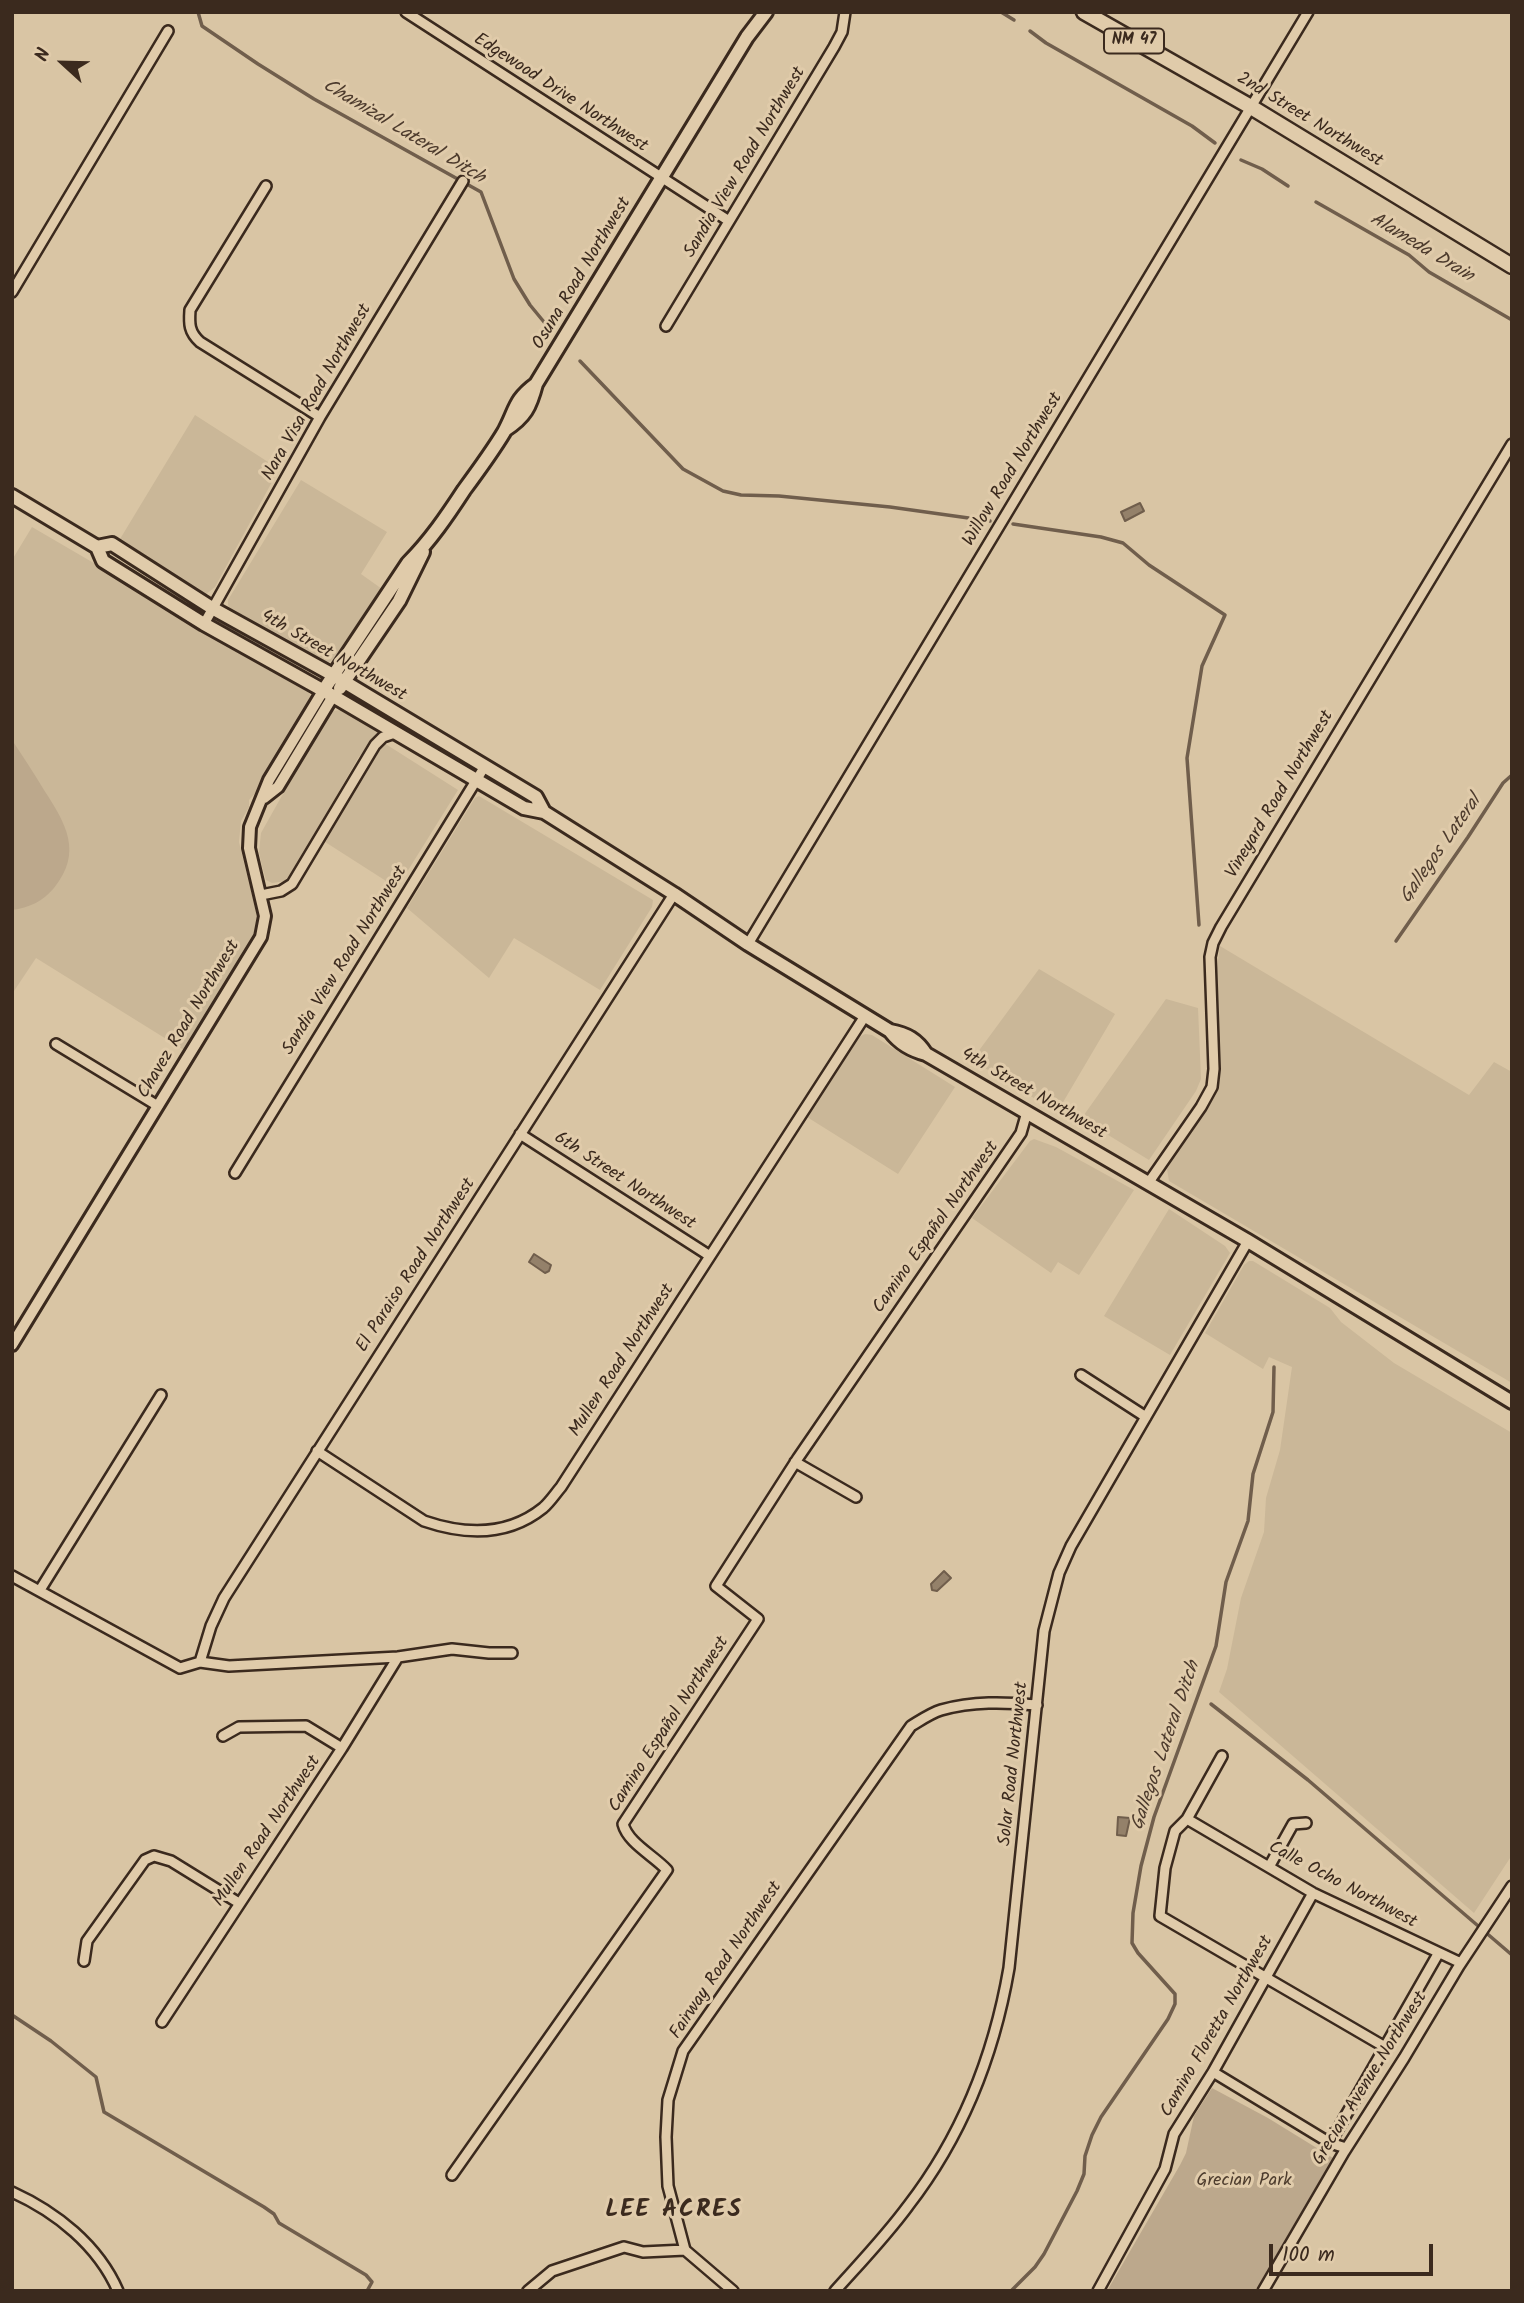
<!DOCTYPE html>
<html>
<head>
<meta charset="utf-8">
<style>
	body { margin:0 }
	#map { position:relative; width:1524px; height:2303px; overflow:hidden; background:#d9c5a4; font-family:Kalam,sans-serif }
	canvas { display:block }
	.frame { position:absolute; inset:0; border:14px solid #3b2a1e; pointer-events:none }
	.north { position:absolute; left:28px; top:28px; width:70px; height:70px; -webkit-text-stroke:5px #e0cbaa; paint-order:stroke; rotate:292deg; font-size:19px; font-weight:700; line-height:28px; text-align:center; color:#3b2a1e }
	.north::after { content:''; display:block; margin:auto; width:24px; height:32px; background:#3b2a1e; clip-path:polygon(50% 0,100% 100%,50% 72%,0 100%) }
	.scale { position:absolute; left:1269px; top:2244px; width:164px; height:32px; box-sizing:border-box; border:4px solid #3b2a1e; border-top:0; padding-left:9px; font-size:21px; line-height:24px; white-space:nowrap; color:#3b2a1e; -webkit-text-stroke:5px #e0cbaa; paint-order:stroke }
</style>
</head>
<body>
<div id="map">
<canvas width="1524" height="2303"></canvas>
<div class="frame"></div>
<div class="north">N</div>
<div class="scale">100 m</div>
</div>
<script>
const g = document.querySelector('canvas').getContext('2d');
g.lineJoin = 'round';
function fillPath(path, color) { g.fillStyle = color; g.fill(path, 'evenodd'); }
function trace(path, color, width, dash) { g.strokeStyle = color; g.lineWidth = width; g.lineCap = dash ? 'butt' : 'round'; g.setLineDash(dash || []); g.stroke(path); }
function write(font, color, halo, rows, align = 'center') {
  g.font = font + ' Kalam,sans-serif'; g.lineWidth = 6; g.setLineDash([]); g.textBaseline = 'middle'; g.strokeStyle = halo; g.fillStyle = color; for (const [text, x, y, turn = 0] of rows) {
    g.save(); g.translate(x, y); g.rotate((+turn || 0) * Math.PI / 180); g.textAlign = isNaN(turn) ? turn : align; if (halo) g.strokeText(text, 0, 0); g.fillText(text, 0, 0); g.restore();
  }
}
fillPath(new Path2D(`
	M195,415L279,469L215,587L205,595H201L117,544Z
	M301,480L387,532L361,574L382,589L335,658L328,663L320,662L231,612L228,605V600Z
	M32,527L116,576L222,643L305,688L311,696L310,705L267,780L249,800V807L241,821L239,842L257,916L255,936L184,1050L36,958L12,994V560Z
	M341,710L380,732L358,758L291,876L286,881L272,883L266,880L262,866L259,852L261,833L321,726L332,711Z
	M384,743L458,790L397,888L322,840Z
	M479,796L653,900L652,907L600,990L514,938L489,978L407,908L475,798Z
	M1220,946L1469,1095L1494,1062L1512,1072V1383L1169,1181L1167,1169L1217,1091L1220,1079L1216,975Z
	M1039,969L1115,1014L1059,1109L1055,1111L972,1060Z
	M1166,999L1198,1008L1201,1079L1196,1091L1149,1160L1087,1122H1079Z
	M865,1034L872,1035L955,1087L898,1174L807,1117L857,1038Z
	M1034,1139L1056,1147L1134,1190L1079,1275L1058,1262L1051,1273L972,1218L1030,1141Z
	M1169,1209L1225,1246L1230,1253L1170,1355L1104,1316Z
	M1249,1261H1253L1330,1308L1341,1322L1394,1363L1512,1433V1855L1474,1913L1219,1692L1227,1669L1241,1598L1264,1532L1266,1498L1280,1450L1292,1367L1269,1357L1263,1369L1205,1333L1244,1265Z`), '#cab798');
fillPath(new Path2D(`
	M12,740C23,757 34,773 44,790C66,824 83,852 54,888C43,901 29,908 12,910Z
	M1212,2088L1268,2118L1333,2158L1255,2291H1107L1180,2165L1186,2153L1194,2116Z`), '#bca88c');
const water = new Path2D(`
	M1140,503L1144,511L1125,521L1121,512Z
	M534,1254L551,1265L549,1271L545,1273L529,1262Z
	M944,1571L951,1578L937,1591L932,1590L931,1584Z
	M1118,1817L1130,1818L1126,1836L1117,1835Z`);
fillPath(water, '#94816a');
trace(water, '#705e4c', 2);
trace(new Path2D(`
	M198,12L202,26L258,64L314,99L481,192L514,279L530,305L544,322
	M1001,12L1014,20
	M1030,31L1046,43L1192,126L1215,143
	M1241,160L1262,169L1288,186
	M1316,202L1409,255L1429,272L1512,320
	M580,361L683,469L723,491L741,495L779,496L890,507L990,521
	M1013,524L1101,537L1123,543L1149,565L1225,615L1202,666L1187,758L1199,925
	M1396,941L1468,837L1503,783L1512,775
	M1211,1704L1308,1780L1512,1955
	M12,2015L51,2041L96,2077L104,2112L264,2207L274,2214L279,2223L366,2275L372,2282L367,2291
	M1011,2291L1035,2267L1044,2254L1077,2191L1084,2174L1085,2156L1092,2135L1101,2117L1168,2019L1175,2004V1994L1138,1953L1132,1943L1133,1913L1141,1866L1154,1817L1216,1646L1226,1582L1248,1521L1253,1474L1273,1412L1274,1367`), '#705e4c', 3.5);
const minor = new Path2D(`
	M406,12L729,221
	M266,186L190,310C189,324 189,332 200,342L320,417
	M12,292L168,31
	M666,326L834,47L842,32L845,12
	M204,624L320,417L463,181
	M261,895L281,891L292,884L375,745L383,737L395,733
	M748,944L1308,12
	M56,1044L158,1106
	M520,1134L710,1256
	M235,1173L485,766
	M1149,1182L1201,1107L1212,1087L1214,1069L1210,957L1213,943L1221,927L1512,444
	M1081,1375L1146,1417
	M317,1451L424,1521C465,1535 507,1537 543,1508C550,1502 555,1494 561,1487L865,1016
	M795,1462L856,1497
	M12,1576L180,1668L200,1662L229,1666L398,1657L452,1649L489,1653H512
	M40,1590L161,1395
	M200,1662L211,1626L224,1598L674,894
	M223,1736L239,1727L306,1726L342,1748
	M1222,1756L1187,1819L1175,1831L1165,1868L1160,1916L1385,2047
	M1187,1819L1313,1893L1461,1963
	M1269,1867L1293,1824L1306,1823
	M84,1961L87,1941L145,1860L154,1856L171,1861L239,1903
	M162,2022L342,1748L398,1657
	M1213,2072L1330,2143L1346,2148
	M1330,2143L1438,1954
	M452,2175L667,1870C653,1855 628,1843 623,1824L758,1619L716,1586L798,1458L1021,1133L1027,1112
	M12,2192C56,2212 98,2245 118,2291
	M685,2250L668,2186L666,2137L668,2100L683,2051L911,1726C921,1720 931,1713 941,1710C973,1701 1004,1702 1037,1705
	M685,2250L733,2291
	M528,2291L552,2271L624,2247L643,2252L685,2250
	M835,2291C860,2263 886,2236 908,2206C963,2135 994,2055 1009,1968L1044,1631L1059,1573L1071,1546L1248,1241
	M1098,2291L1165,2169L1174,2134L1213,2072L1313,1893
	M1263,2291L1344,2152L1404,2058L1459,1966L1512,1886`);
const tertiary = new Path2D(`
	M264,798L278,787L333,696
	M12,1345L261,937L265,916L249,848L250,827L269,780L323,691`);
const secondary = new Path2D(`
	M505,430C525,417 530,407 536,384
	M12,496L97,547L103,561L204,624L333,696L524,808L544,812L674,894L748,944L890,1031C907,1034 917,1040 926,1054L1248,1241L1512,1402
	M97,547L112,544L212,608L333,675L536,797L544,812
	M340,688L399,601L423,552
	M323,691L408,563C430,541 447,516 464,490C478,471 492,452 504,432C516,410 514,400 536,384L747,37L766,12
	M890,1031C900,1044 911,1050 926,1054`);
const primary = new Path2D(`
	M1084,12L1251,107L1512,266`);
trace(minor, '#3b2a1e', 14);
trace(tertiary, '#3b2a1e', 16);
trace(secondary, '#3b2a1e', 18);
trace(primary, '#3b2a1e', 19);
trace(minor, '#e0cbaa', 9);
trace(tertiary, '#e0cbaa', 10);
trace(secondary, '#e0cbaa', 12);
trace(primary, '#e0cbaa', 14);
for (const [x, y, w] of [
	[1134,41,60]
]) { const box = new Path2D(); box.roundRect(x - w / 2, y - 12.5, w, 25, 5); g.fillStyle = '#e0cbaa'; g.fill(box); trace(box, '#3b2a1e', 2); }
write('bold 16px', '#3b2a1e', null, [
	["NM 47",1134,41]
]);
write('18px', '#3b2a1e', '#e0cbaa', [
	["Edgewood Drive Northwest",560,94,33],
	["2nd Street Northwest",1309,121,31],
	["Sandia View Road Northwest",746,163,-59],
	["Osuna Road Northwest",583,274,-59],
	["Nara Visa Road Northwest",318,393,-60],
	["Willow Road Northwest",1014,470,-59],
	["4th Street Northwest",333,657,30],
	["Vineyard Road Northwest",1281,795,-59],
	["Sandia View Road Northwest",346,961,-58],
	["Chavez Road Northwest",190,1020,-59],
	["4th Street Northwest",1033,1095,30],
	["6th Street Northwest",624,1182,33],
	["Camino Español Northwest",937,1228,-55],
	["El Paraiso Road Northwest",417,1266,-57],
	["Mullen Road Northwest",623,1361,-57],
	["Camino Español Northwest",670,1725,-57],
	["Solar Road Northwest",1015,1764,-84],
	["Mullen Road Northwest",268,1832,-56],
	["Calle Ocho Northwest",1342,1886,28],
	["Fairway Road Northwest",727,1961,-56],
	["Camino Floretta Northwest",1218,2027,-60],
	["Grecian Avenue Northwest",1371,2079,-58]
]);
write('18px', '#4e3d2e', '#e0cbaa', [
	["Grecian Park",1244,2182]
]);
write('italic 19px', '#4d3b2d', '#e0cbaa', [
	["Chamizal Lateral Ditch",403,133,31],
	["Alameda Drain",1421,249,31],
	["Gallegos Lateral",1442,850,-55],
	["Gallegos Lateral Ditch",1167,1746,-71]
]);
g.letterSpacing = '2px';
write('bold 24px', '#3b2a1e', '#e0cbaa', [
	["LEE ACRES",674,2212]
]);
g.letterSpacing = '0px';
</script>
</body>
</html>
